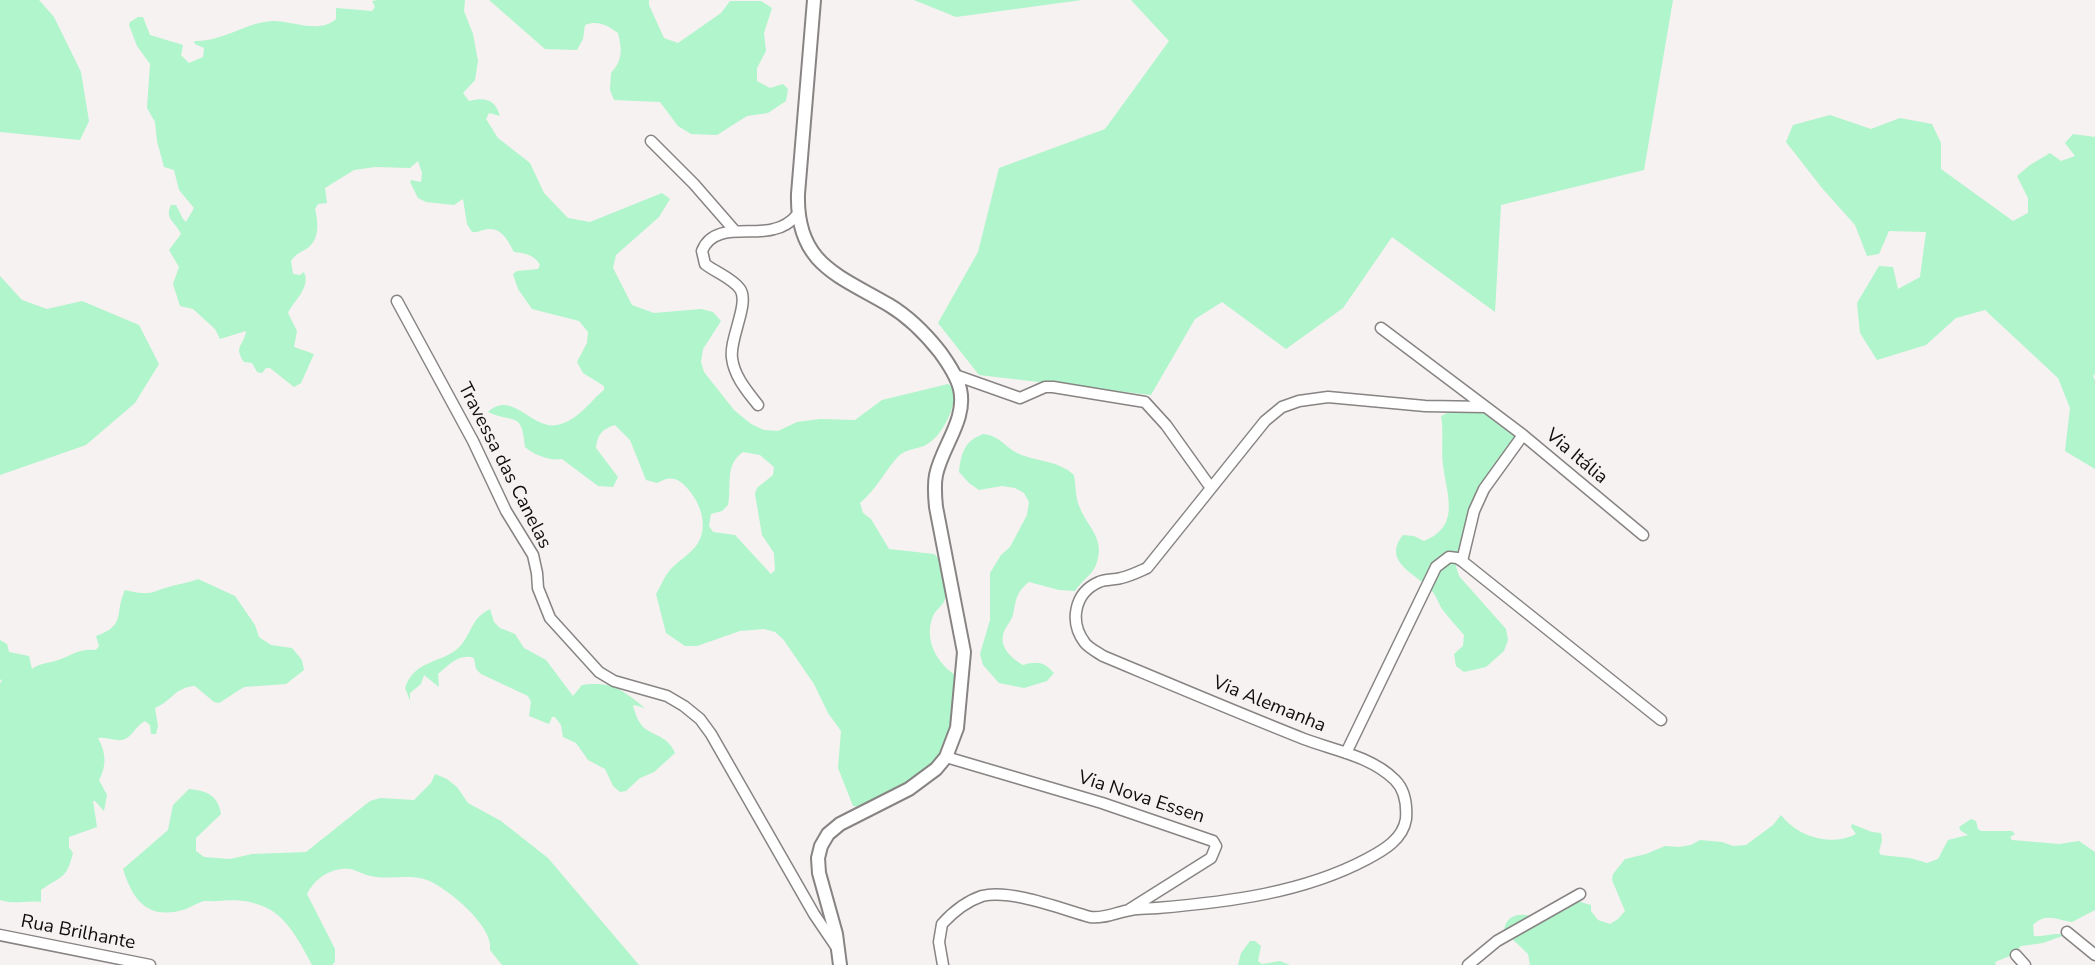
<!DOCTYPE html>
<html>
<head>
<meta charset="utf-8">
<style>
	body { margin:0 }
	canvas { display:block; background:#f5f2f1 }
</style>
</head>
<body>
<canvas width="2095" height="965"></canvas>
<script>
const g = document.querySelector('canvas').getContext('2d');
g.lineJoin = 'round';
function fillPath(path, color) { g.fillStyle = color; g.fill(path, 'evenodd'); }
function trace(path, color, width, dash) { g.strokeStyle = color; g.lineWidth = width; g.lineCap = dash ? 'butt' : 'round'; g.setLineDash(dash || []); g.stroke(path); }
function write(font, color, halo, rows, align = 'center') {
  g.font = font + ' "Nunito Sans",sans-serif'; g.lineWidth = 6; g.setLineDash([]); g.textBaseline = 'middle'; g.strokeStyle = halo; g.fillStyle = color; for (const [text, x, y, turn = 0] of rows) {
    g.save(); g.translate(x, y); g.rotate((+turn || 0) * Math.PI / 180); g.textAlign = isNaN(turn) ? turn : align; if (halo) g.strokeText(text, 0, 0); g.fillText(text, 0, 0); g.restore();
  }
}
fillPath(new Path2D(`
	M0,0H39L54,17L81,72L89,121L80,140L0,132Z
	M378,0H465L464,11L473,34L478,61L475,80L463,93L469,101C485,97 495,99 500,116L489,113L486,119L498,138L530,163L544,193L568,218L590,222L662,193L670,199L659,217L616,255L613,268L632,305L654,313L701,309L713,312L721,321L703,349L701,362L704,372L734,410L751,424L764,430L778,431L797,422L820,419L855,420L882,400L948,384L956,390C954,409 943,437 924,446C913,450 903,449 895,460C882,476 876,489 860,503L863,513L871,519L889,549L934,554C943,559 948,589 945,599C943,606 936,609 933,616C923,640 938,665 957,676L948,755L897,794L864,803L860,807L853,806L838,768L841,731L828,713L814,684L783,639L775,632L764,629L740,631L697,646H685L666,633L656,594C661,586 664,577 670,570C679,560 691,554 698,543C710,523 698,497 682,483C673,476 666,478 657,483L646,480L630,440L615,425C602,429 597,435 596,448L618,477L613,487L598,486L562,459C550,461 534,455 525,447C522,410 514,424 488,412C512,389 532,430 557,425C578,421 589,402 604,390V386L583,373L577,362L587,343L588,332L579,321L532,309L518,289L513,274L517,271L538,269L540,265C535,255 525,253 514,252C509,242 502,228 489,229C483,229 478,233 472,232L467,224L463,199L454,205L426,202L418,198L410,182L411,180L421,182L422,173L418,161L410,168L375,167L354,170L325,188L327,203L318,204L315,209C318,222 320,237 309,247C302,252 296,253 291,261L293,274L300,275L304,272C311,288 294,300 288,313L297,331L294,347L314,354L301,383L294,387L270,368H266L262,373L257,372L252,363L244,362C233,346 244,346 246,331L220,339L215,329L193,309L180,306L173,284L179,267L169,250L181,234C176,222 164,219 171,205H176L183,219L186,222L194,208L179,190L174,170L164,167L157,141L155,122L147,108L150,64L137,46L129,25L130,22L138,17H143L150,35L183,45L181,55L189,63L203,57L204,48L195,44L194,41C223,42 246,22 273,21C293,21 319,34 336,19V8L372,11L375,7L372,1ZM743,452L760,455L774,467L773,475L757,488L755,494L762,535L774,553L775,570L771,574L735,535L713,532L709,526L711,514L722,511L728,505C732,486 724,465 743,452Z
	M489,0H649V5L664,38L678,43L721,13L730,1H761L772,8L764,33L766,51L757,68V81L770,88L783,84L788,89L786,101L768,113L747,116L717,135L691,134L678,126L660,102L614,100L610,90L611,73C623,60 622,50 618,33C607,25 598,20 585,25L583,39L577,50L545,49Z
	M914,0H1082L956,17Z
	M1131,0H1673L1644,170L1501,205L1495,312L1392,237L1343,308L1286,349L1222,302L1195,319L1151,395L979,375L938,323L978,252L999,168L1105,129L1169,41Z
	M1830,115L1871,129L1900,118L1932,124L1941,143V169L2013,221L2028,213V198L2017,176L2030,165L2050,153L2061,161L2075,156L2065,143L2073,134L2095,137V374L2093,376L2095,380V469L2065,451L2070,408L2058,378L1985,310L1956,318L1926,345L1877,360L1860,333L1857,303L1879,266L1893,267L1898,289L1920,277L1926,232L1889,231L1879,254L1867,256L1855,225L1822,188L1786,142L1793,125Z
	M0,276L22,300L47,309L82,301L139,325L159,364L135,403L86,445L0,475Z
	M1460,407L1497,413L1516,436L1478,487L1461,557L1456,566L1459,576L1506,629L1508,640L1504,651L1486,667L1464,672L1456,666L1454,654L1463,646L1464,635C1457,627 1449,618 1442,609C1438,603 1437,596 1431,590C1417,574 1381,562 1403,535L1414,536L1424,541C1461,526 1447,496 1443,465C1441,449 1444,432 1441,416Z
	M983,434C1000,436 1003,445 1017,453C1036,462 1058,460 1074,475C1076,486 1075,498 1080,508C1088,528 1106,539 1096,565C1092,575 1081,581 1075,591L1059,590L1029,582C1016,592 1016,600 1013,615C1011,622 1004,628 1003,635C1000,649 1013,659 1023,665C1037,661 1044,662 1054,673L1047,681L1024,688L999,683L983,665L980,654L990,620V573L1001,555L1010,547L1027,515L1029,502L1024,493L1015,488L1002,486L979,490L969,483L959,472C961,454 964,441 983,434Z
	M198,579L235,596L255,625L259,637L271,645L292,648L302,660L304,670L286,684L244,687L219,703L214,702L195,686C175,687 172,701 155,708L158,726L156,734H151L150,725L145,721C136,725 132,738 122,740C115,741 106,737 98,738C106,753 107,765 99,780L107,795L104,811L95,801H93L97,827L69,837V847L73,853C66,880 62,875 41,890V902C26,900 14,905 0,900V683L2,681L0,679V640L7,644L9,652L29,656L32,669C41,662 48,664 58,660C72,655 80,648 96,650L99,646L96,636C127,625 114,613 125,590C155,597 150,591 176,585C183,583 191,582 198,579Z
	M490,609L494,622L500,628L515,634L524,648L546,660L573,696L582,685C613,681 622,690 645,708L634,705L633,706C635,712 637,719 640,723C648,736 667,733 675,753L654,772L640,778L626,791L620,792L613,786L605,769L588,760L576,743L563,737L561,725L555,717H552L549,724L529,716L531,702L528,696L481,674L476,669L474,658C459,653 449,665 438,674L439,687L424,675L421,684L410,693V701L415,713L405,688C414,661 437,664 456,650C472,637 469,619 490,609Z
	M435,774L447,779L457,787L468,803L501,821L548,858L639,965H502L490,950C495,927 445,885 424,879C407,874 388,880 371,876C364,875 357,870 350,869C332,867 315,878 307,894L335,949V962L332,965H312C302,946 289,920 269,909C252,900 236,899 217,901C211,902 205,900 201,902C195,904 191,907 186,909C148,921 133,901 123,869L168,830L173,805L189,789C207,791 218,795 221,814L196,838V851L204,857L230,859L252,854L306,852L370,801L380,798L414,800L431,783Z
	M1781,815C1798,837 1831,847 1856,834L1851,827L1852,824L1872,832L1881,833L1882,840L1879,852L1881,855L1910,858L1927,863L1938,859L1948,840L1968,835L1961,831L1959,827L1971,819L1976,821L1978,829L1981,831H2012L2015,834L2010,837L2012,840L2059,844L2079,841L2095,852V910L2072,922C2057,920 2046,912 2033,925L2034,936C2045,937 2056,932 2065,935L2043,943L2021,946L2012,955L1995,962L1996,965H1530L1528,954L1504,931C1506,912 1524,912 1540,919L1567,898L1591,905V911L1598,920L1610,924L1618,919L1625,911L1612,880L1613,874L1625,859L1646,854L1665,846L1679,847L1691,845L1700,840L1722,842L1733,846L1746,845L1773,825Z
	M1250,941H1255L1261,946L1258,961L1262,964L1280,961L1290,965H1238L1241,953Z`), '#b0f5cb');
const minor = new Path2D(`
	M651,141L694,184L735,231
	M397,301L473,441L506,511L533,555L537,573L538,588L550,618L599,672L614,681L667,696L684,706L700,719L711,734L814,914L837,948
	M1381,328L1523,435L1643,535
	M955,375L1020,398L1045,387H1053L1145,402L1166,425L1211,488
	M758,405C747,391 734,376 732,358C729,339 750,303 740,289C732,278 715,272 705,264L702,251C713,222 751,236 774,229C784,227 792,221 798,214
	M1462,561L1474,511L1484,489L1523,435
	M1346,753L1436,567L1449,557L1457,558L1462,561L1661,720
	M946,757L1102,803L1213,841L1216,846L1211,858L1130,909
	M2067,932L2095,955
	M0,935L150,965
	M2016,955L2025,965
	M943,965L939,942L942,924C952,913 967,901 982,896C1011,889 1061,909 1090,917C1105,919 1116,912 1131,910C1139,908 1148,909 1157,908C1228,902 1303,893 1367,859C1384,850 1403,839 1406,819C1407,805 1405,790 1395,780C1371,756 1333,750 1304,739C1236,712 1170,684 1103,656C1097,652 1089,648 1085,643C1069,622 1074,593 1099,582C1105,579 1114,580 1121,578C1130,576 1138,572 1147,568L1265,421L1282,407L1299,401L1328,397L1425,406L1486,407
	M1468,965L1497,941L1580,894`);
const major = new Path2D(`
	M814,0L798,194C796,264 838,275 889,305C909,317 925,333 940,352C948,363 957,376 960,389C967,420 942,446 936,475C934,485 935,497 936,507L964,652L957,728L946,757L936,769L909,789L840,824L828,834L821,846L818,858L819,873L836,934L840,965`);
trace(minor, '#878483', 13);
trace(major, '#878483', 16);
trace(minor, '#fff', 10);
trace(major, '#fff', 12);
write('19px', '#0f0e0d', '#f5f2f1', [
	["Via Itália",1576,457,40],
	["Travessa das Canelas",504,466,63],
	["Via Alemanha",1269,705,22],
	["Via Nova Essen",1141,798,18],
	["Rua Brilhante",78,933,11]
]);
</script>
</body>
</html>
